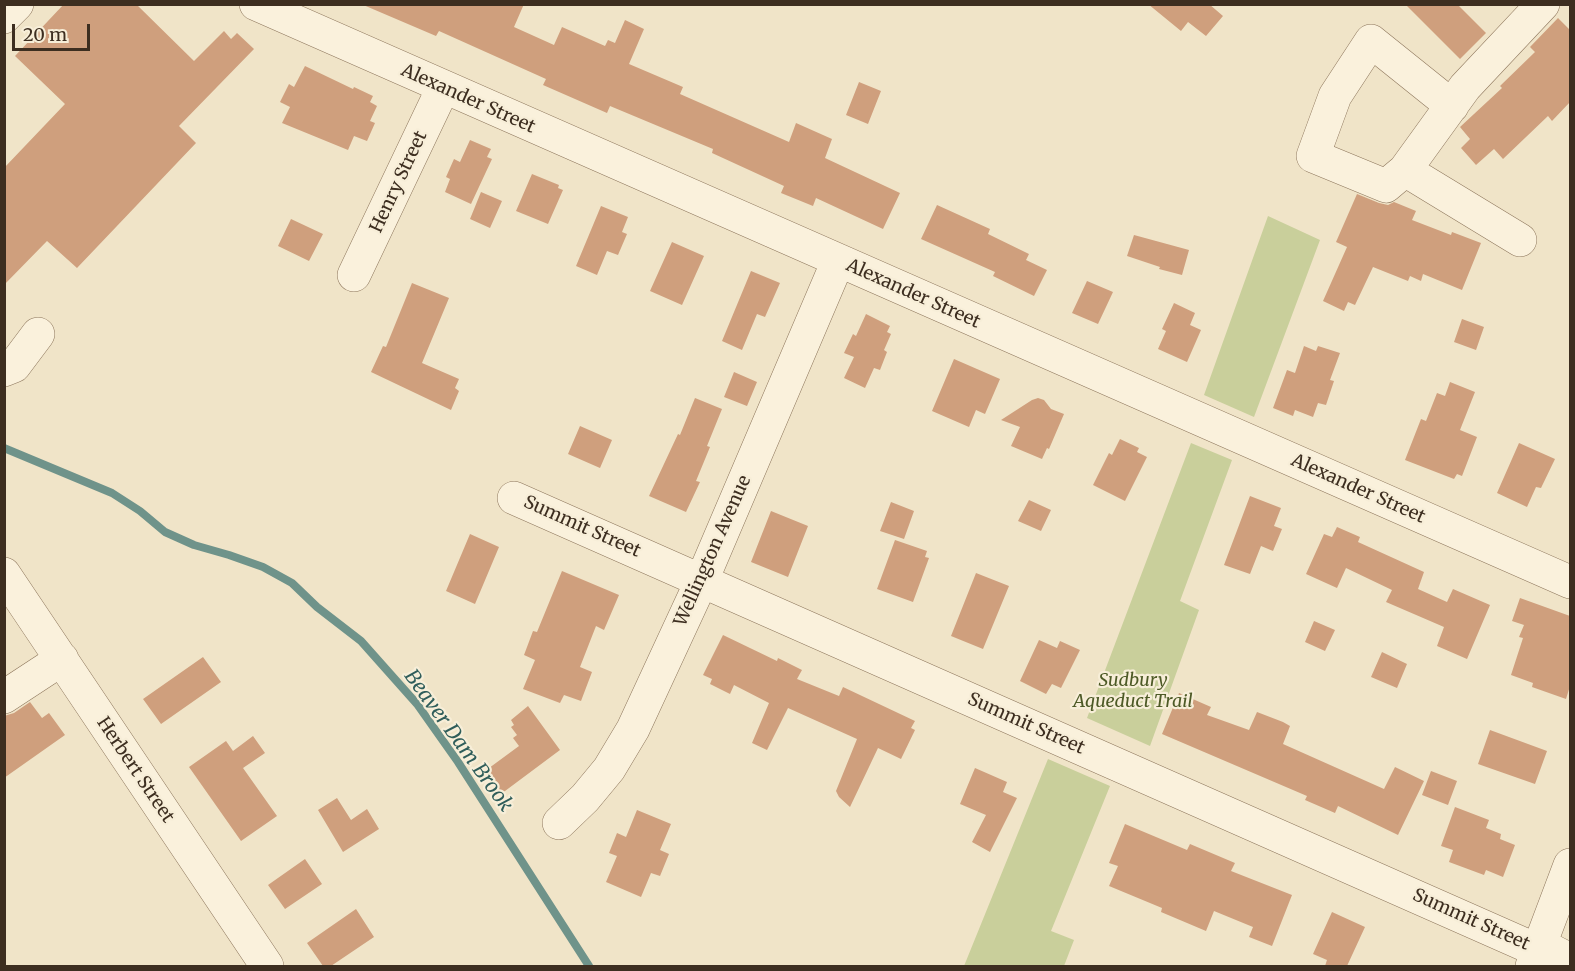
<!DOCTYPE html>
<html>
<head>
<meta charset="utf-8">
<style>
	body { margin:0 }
	#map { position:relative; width:1575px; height:971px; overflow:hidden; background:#f0e4c8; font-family:Merriweather,serif }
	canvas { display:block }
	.frame { position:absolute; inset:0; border:6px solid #3d2e20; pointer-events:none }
	.scale { position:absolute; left:12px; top:24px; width:78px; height:27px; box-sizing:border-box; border:3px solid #3d2e20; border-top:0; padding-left:8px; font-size:18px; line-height:21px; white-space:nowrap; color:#3d2e20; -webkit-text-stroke:4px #f7eed8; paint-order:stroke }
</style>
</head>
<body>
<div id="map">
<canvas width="1575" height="971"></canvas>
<div class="frame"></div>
<div class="scale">20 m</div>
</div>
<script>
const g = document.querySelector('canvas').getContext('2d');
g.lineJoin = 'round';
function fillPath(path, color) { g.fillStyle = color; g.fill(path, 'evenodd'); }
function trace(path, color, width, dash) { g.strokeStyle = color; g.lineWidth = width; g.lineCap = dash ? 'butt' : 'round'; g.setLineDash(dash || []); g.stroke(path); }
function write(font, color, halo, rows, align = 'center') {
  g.font = font + ' Merriweather,serif'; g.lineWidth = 4.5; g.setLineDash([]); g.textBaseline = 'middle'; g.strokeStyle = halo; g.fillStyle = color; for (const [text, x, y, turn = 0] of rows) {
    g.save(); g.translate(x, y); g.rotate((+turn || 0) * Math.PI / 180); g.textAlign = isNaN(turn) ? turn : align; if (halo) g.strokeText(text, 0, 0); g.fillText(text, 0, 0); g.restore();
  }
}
fillPath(new Path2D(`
	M1268,216L1320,240L1254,417L1204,395Z
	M1191,443L1232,460L1180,601L1199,610L1150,746L1087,718Z
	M1048,759L1110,786L1051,931L1074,940L1064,966H964Z`), '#c9cf9b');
trace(new Path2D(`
	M4,448L112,493L140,511L165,532L194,545L229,555L263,567L292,583L317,607L361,641L417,704L458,762L589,966`), '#6f938a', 8);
fillPath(new Path2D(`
	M64,4H136L194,61L224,31L231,39L237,33L254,49L179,126L196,143L77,268L47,241L4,285V168L65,104L15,56Z
	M361,4H524L514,27L554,45L562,27L605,46L608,40L615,43L625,20L644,29L629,64L683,87L680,94L789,142L796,123L832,139L825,158L900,193L883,229L816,198L813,206L781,193L784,186L712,153L713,149L610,106L607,113L543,85L546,79L439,31L436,36Z
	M1148,4H1209L1223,16L1206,36L1188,22L1181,31Z
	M1405,4H1457L1486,33L1460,59Z
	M1558,18L1570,30V102L1552,121L1548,116L1503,159L1494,149L1476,165L1461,148L1470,139L1460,127L1502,88L1500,86L1535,52L1530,47Z
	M305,66L353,89L354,87L373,96L370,102L377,106L370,121L375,123L367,141L354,136L348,150L282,123L290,107L280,102L289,84L294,87Z
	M859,82L881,91L868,124L846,115Z
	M470,140L491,149L487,157L492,159L471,204L445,192L450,179L446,177L454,159L460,162Z
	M532,174L559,185L558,188L563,190L548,224L516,211Z
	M481,192L502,201L490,228L470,219Z
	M1357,194L1379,203L1388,205L1394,202L1416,211L1412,220L1451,235L1452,232L1481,243L1462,290L1423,274L1421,281L1410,276L1408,281L1373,267L1355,305L1348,302L1344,311L1323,301L1347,247L1336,242Z
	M937,205L990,229L988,234L1029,254L1026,260L1047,270L1034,296L993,276L995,272L921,239Z
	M601,206L628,217L622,232L627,234L618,255L607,251L597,275L576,266Z
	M291,219L323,234L309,261L278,246Z
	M1134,235L1189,250L1182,275L1159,269L1160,267L1127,256Z
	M672,242L704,256L682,305L650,291Z
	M751,271L780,283L765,317L757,314L742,350L722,341Z
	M1087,281L1113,292L1098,324L1072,313Z
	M412,283L449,298L422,363L459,379L455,388L459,391L451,410L371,372L383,346L386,347Z
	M1174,303L1195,313L1190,325L1201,330L1187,362L1158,349L1166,331L1162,329Z
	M866,314L890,326L887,332L891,334L884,350L887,352L880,370L874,368L865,388L844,378L854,357L844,353L853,334L856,336Z
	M1462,319L1484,327L1476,350L1454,342Z
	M1304,346L1316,351L1318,346L1340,353L1330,380L1334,381L1326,405L1318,403L1313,417L1295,410L1293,416L1273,408L1287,370L1295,373Z
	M954,359L1000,379L985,414L976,410L969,427L932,411Z
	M734,372L757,382L747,406L724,397Z
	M1450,382L1475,392L1460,430L1477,437L1462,476L1457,474L1454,479L1405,460L1421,419L1426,421L1437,393L1445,396Z
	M695,398L722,409L707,446L710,447L696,481L700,482L686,512L649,496L678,434L680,435Z
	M1038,398L1044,400L1051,409L1064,414L1049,449L1047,448L1042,459L1011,446L1020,427L1001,420L1032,400Z
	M580,426L612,440L600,468L568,454Z
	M1120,439L1139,448L1137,452L1147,457L1125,501L1093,485L1109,453L1112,455Z
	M1519,443L1555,459L1541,488L1536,487L1527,507L1497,493Z
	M1250,496L1281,508L1274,526L1282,529L1273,551L1261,546L1250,574L1224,565Z
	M1029,500L1051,510L1041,531L1018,521Z
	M891,502L914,511L904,539L880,531Z
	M771,511L808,526L788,577L751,562Z
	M1337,527L1360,537L1358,542L1424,572L1418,589L1447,602L1453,589L1490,605L1467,659L1437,646L1444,627L1386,602L1392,590L1346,568L1337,588L1306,574L1324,534L1332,537Z
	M470,534L499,547L475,604L446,591Z
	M895,540L927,551L925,557L929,558L913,602L877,589Z
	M562,571L619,595L604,630L596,626L580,667L592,672L581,701L564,695L560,703L523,689L535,660L524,655L533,631L537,632Z
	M976,573L1009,586L983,649L951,636Z
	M1520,598L1570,616V686L1566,699L1532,687L1533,683L1511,675L1523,638L1519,637L1524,625L1512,621Z
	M1314,621L1335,630L1325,651L1305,642Z
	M723,635L777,661L778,658L802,670L797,679L839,696L843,687L915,721L911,728L915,730L901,759L878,748L850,807L839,797L836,791L857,739L788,708L767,750L752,743L769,703L734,685L730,694L710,684L712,679L703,675Z
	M1039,640L1057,648L1060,641L1080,650L1061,688L1052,684L1046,694L1020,681Z
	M1382,652L1407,664L1397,688L1371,677Z
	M203,657L221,682L161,724L143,699Z
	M1179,693L1211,707L1207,715L1249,730L1257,712L1283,722L1290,726L1283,744L1384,789L1395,767L1424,781L1398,835L1338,806L1335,813L1305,800L1307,796L1162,734Z
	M30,702L42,718L49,713L65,735L4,778V716L14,713Z
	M528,706L560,750L501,794L485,771L519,746L513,738L517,735L511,727L514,725L511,720Z
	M1490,730L1547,751L1535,784L1478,764Z
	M253,736L265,753L243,768L277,816L241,841L189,767L226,741L233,751Z
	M975,768L1007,782L1003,792L1017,798L990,852L972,842L986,815L960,804Z
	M1431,771L1457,781L1448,805L1422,795Z
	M337,798L351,820L367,809L379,829L343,852L318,810Z
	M1455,807L1489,820L1486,828L1501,834L1500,839L1515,845L1503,877L1486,870L1484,875L1449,862L1453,850L1441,846Z
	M637,810L671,824L660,850L669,854L660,876L651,873L641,897L606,882L617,856L609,853L617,833L626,837Z
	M1125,824L1187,850L1190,844L1235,863L1231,871L1292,895L1272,946L1249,937L1253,927L1214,911L1206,931L1161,912L1162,908L1109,886L1118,866L1109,863Z
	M305,859L322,884L285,909L268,885Z
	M356,909L374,937L331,966H323L307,943Z
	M1332,912L1365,927L1347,966H1325L1327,960L1313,954Z`), '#cf9f7d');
const minor = new Path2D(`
	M256,4L1570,582
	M4,17L17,4
	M1405,170L1386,186L1313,156L1335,96L1371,41L1452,106
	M1520,240L1405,170L1465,87L1543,4
	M354,275L443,88
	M4,370L14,366L38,334
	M514,498L1539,951
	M4,574L267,966
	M4,697L62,659
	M559,823L585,798L609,769L633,729L702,580L838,261
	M1541,945L1570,960
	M1532,966L1570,865`);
trace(minor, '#8d765c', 34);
trace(minor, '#faf1dc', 33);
write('18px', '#3d2e20', '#f7eed8', [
	["Alexander Street",468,99,24],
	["Henry Street",399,182,-65],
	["Alexander Street",913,294,24],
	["Alexander Street",1358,489,24],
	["Summit Street",582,527,24],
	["Wellington Avenue",713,551,-66],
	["Summit Street",1026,724,24],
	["Herbert Street",135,770,56],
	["Summit Street",1471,920,24]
]);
write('italic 18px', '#4d5a26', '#f7eed8', [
	["Sudbury",1133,681],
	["Aqueduct Trail",1133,702]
]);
write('italic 20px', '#2f5d5a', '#f7eed8', [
	["Beaver Dam Brook",458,741,54]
]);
</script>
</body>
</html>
